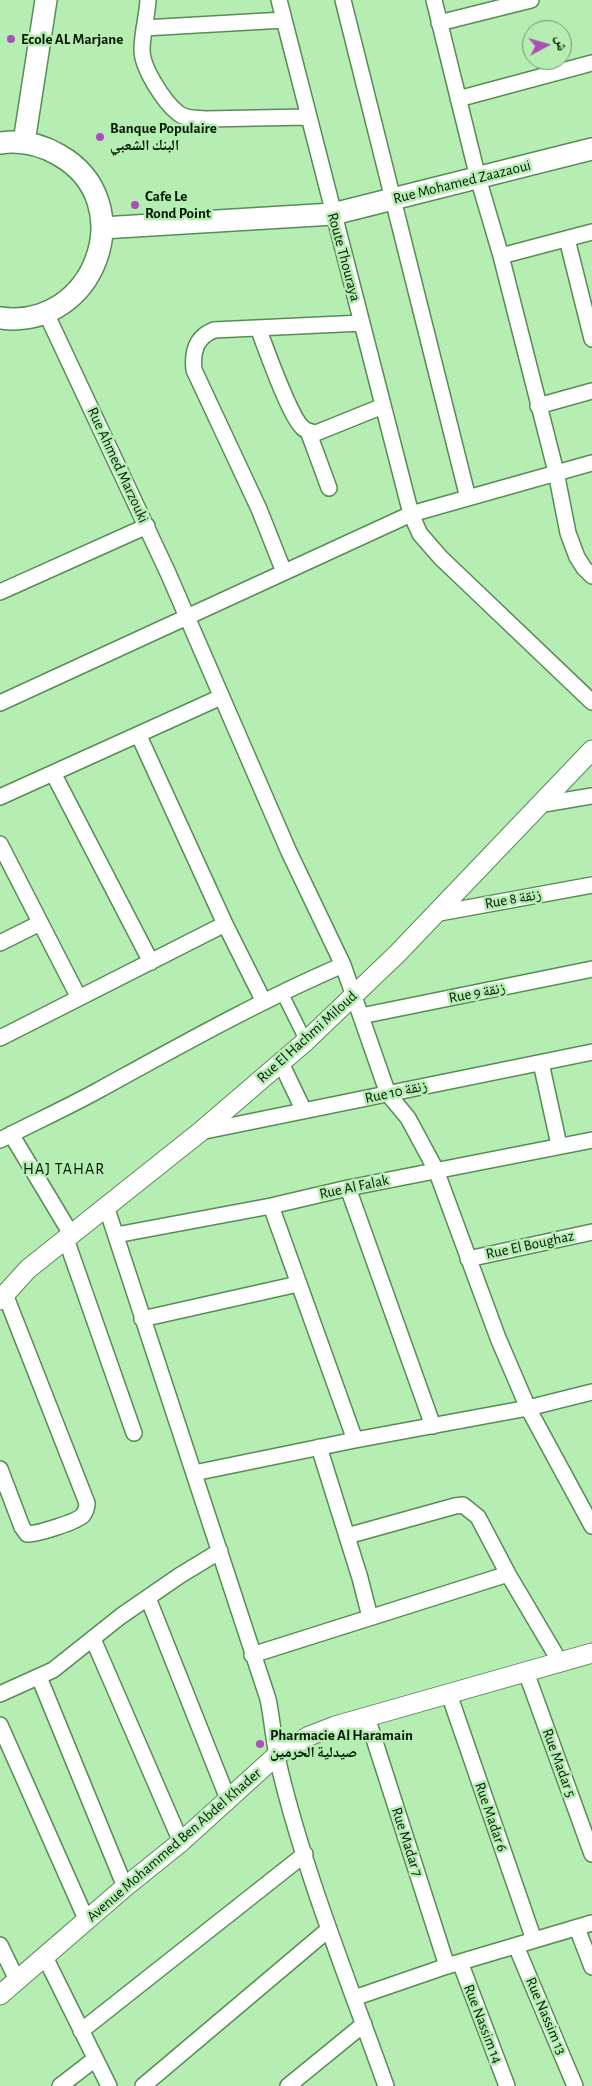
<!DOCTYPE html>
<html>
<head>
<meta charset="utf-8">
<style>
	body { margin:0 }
	#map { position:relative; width:592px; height:2086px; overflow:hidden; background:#b6edb3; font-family:"Alegreya Sans","Noto Naskh Arabic",sans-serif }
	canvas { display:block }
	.north { position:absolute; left:522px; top:20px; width:50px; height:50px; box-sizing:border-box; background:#b6edb3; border:1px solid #70996e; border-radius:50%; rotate:84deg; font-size:14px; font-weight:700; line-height:20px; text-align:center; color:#061a06 }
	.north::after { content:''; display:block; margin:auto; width:18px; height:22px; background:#ac4eb7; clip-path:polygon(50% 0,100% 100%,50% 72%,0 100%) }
</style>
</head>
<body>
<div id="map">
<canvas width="592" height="2086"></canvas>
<div class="north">ش</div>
</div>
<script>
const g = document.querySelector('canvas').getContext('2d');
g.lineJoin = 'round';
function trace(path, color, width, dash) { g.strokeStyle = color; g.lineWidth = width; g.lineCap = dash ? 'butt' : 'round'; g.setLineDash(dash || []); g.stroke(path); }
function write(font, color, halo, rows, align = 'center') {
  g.font = font + ' "Alegreya Sans","Noto Naskh Arabic",sans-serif'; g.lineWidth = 5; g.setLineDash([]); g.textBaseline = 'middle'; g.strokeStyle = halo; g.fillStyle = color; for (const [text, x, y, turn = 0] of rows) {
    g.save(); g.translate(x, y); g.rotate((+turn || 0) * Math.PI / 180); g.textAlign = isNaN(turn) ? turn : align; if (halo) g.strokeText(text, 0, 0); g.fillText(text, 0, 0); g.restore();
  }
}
const pedestrian = new Path2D(`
	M282,993L306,1041`);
const minor = new Path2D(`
	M148,0C147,17 142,34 142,50C142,68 164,102 178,113C185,119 196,118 205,119L308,117
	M279,0L411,514L420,534L441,558L592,702
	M343,0L468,498
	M434,0L478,178L501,256L556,472L568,533L577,557L584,568L592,576
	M439,23L531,0
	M144,28L284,20
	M458,99L592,63
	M567,239L592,339
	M501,256L592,232
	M46,313L168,573L289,852L343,965L388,1094L408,1118L436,1170L498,1338L528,1408L592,1526
	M258,328C266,348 289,415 302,427C305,431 311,432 316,433L383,406
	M538,406L592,391
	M308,431L329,488
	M284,572L259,509L194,370C192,352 196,337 214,330L362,323
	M0,592L147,526
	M0,703L411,514L592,463
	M139,736L225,924L264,1002
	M53,773L151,962
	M0,797L221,697
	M538,805L592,796
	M0,844L79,998
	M434,914L592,885
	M0,943L40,923
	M361,1016L592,969
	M0,1038L225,924
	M281,1063L304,1111
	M541,1063L559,1145
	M200,1132L592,1052
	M11,1134L71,1234
	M0,1140C33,1123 66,1108 99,1090C179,1046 259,1001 343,965
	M348,1188L433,1426
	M106,1206L268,1699C273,1723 274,1747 280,1770C306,1877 349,1982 386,2086
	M271,1206L355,1440
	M116,1235L271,1206L348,1188L592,1140
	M66,1239L134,1433
	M468,1259L592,1232
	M142,1319L298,1284
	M319,1447L360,1578L370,1617
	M0,1469L22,1527L27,1534C37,1534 77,1522 83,1515C86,1511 87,1508 87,1503L5,1294
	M194,1473L355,1440L528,1408L592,1392
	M347,1536L455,1506L463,1505L478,1517L508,1574L560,1662
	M148,1598L228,1799
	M93,1639L181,1842
	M252,1655L508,1574
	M526,1672L592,1854
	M39,1677L125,1887
	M0,1694L53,1670L121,1616L179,1576L220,1551
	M449,1694L534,1940
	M367,1717L447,1966
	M0,1725L86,1919
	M577,1928L592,1967
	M0,1945L17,1980
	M516,1946L575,2086
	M45,1957L109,2086
	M460,1962L507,2086
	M354,1998L447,1966L592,1923
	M81,2031L305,1854
	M60,2086L95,2059
	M143,2086L329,1929
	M288,2086L364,2024`);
const tertiary = new Path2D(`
	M0,1300L28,1269L200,1132L306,1041L397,954L592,750
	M0,1995L125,1887L181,1842L278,1754L309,1736L335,1726L592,1653`);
const secondary = new Path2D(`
	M24,142L46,0
	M0,143C21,140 40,144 59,155C142,202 95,331 0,318
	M102,228L333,214L592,149`);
trace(pedestrian, '#588c56', 14);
trace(minor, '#588c56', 18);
trace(tertiary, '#588c56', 21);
trace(secondary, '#588c56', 24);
trace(pedestrian, '#fff', 11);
trace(minor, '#fff', 15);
trace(tertiary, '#fff', 19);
trace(secondary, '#fff', 21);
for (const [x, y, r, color] of [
	[11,39,5,"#ac4eb7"],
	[100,137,5,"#ac4eb7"],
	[135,205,5,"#ac4eb7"],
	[260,1744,5,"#ac4eb7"]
]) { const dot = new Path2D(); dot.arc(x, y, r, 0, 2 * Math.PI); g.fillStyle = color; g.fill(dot); trace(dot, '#b6edb3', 2); }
write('bold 15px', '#061a06', '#b6edb3', [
	["Ecole AL Marjane",21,39],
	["Banque Populaire",110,128],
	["البنك الشعبي",110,145],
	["Cafe Le",145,196],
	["Rond Point",145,213],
	["Pharmacie Al Haramain",270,1735],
	["صيدلية الحرمين",270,1752]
], 'left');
write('15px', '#061a06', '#b6edb3', [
	["Rue Mohamed Zaazaoui",462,182,-14],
	["Route Thouraya",344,257,75],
	["Rue Ahmed Marzouki",118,465,65],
	["Rue 8 زنقة",513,899,-10],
	["Rue 9 زنقة",477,993,-11],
	["Rue El Hachmi Miloud",307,1037,-42],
	["Rue 10 زنقة",396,1092,-12],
	["Rue Al Falak",354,1187,-12],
	["Rue El Boughaz",530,1245,-12],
	["Rue Madar 5",559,1763,70],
	["Rue Madar 6",491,1817,71],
	["Rue Madar 7",407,1842,72],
	["Avenue Mohammed Ben Abdel Khader",174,1845,-41],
	["Rue Nassim 13",546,2016,67],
	["Rue Nassim 14",483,2024,69]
]);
g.letterSpacing = '1px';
write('16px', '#061a06', '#b6edb3', [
	["HAJ TAHAR",64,1169]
]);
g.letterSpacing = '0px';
</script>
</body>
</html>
